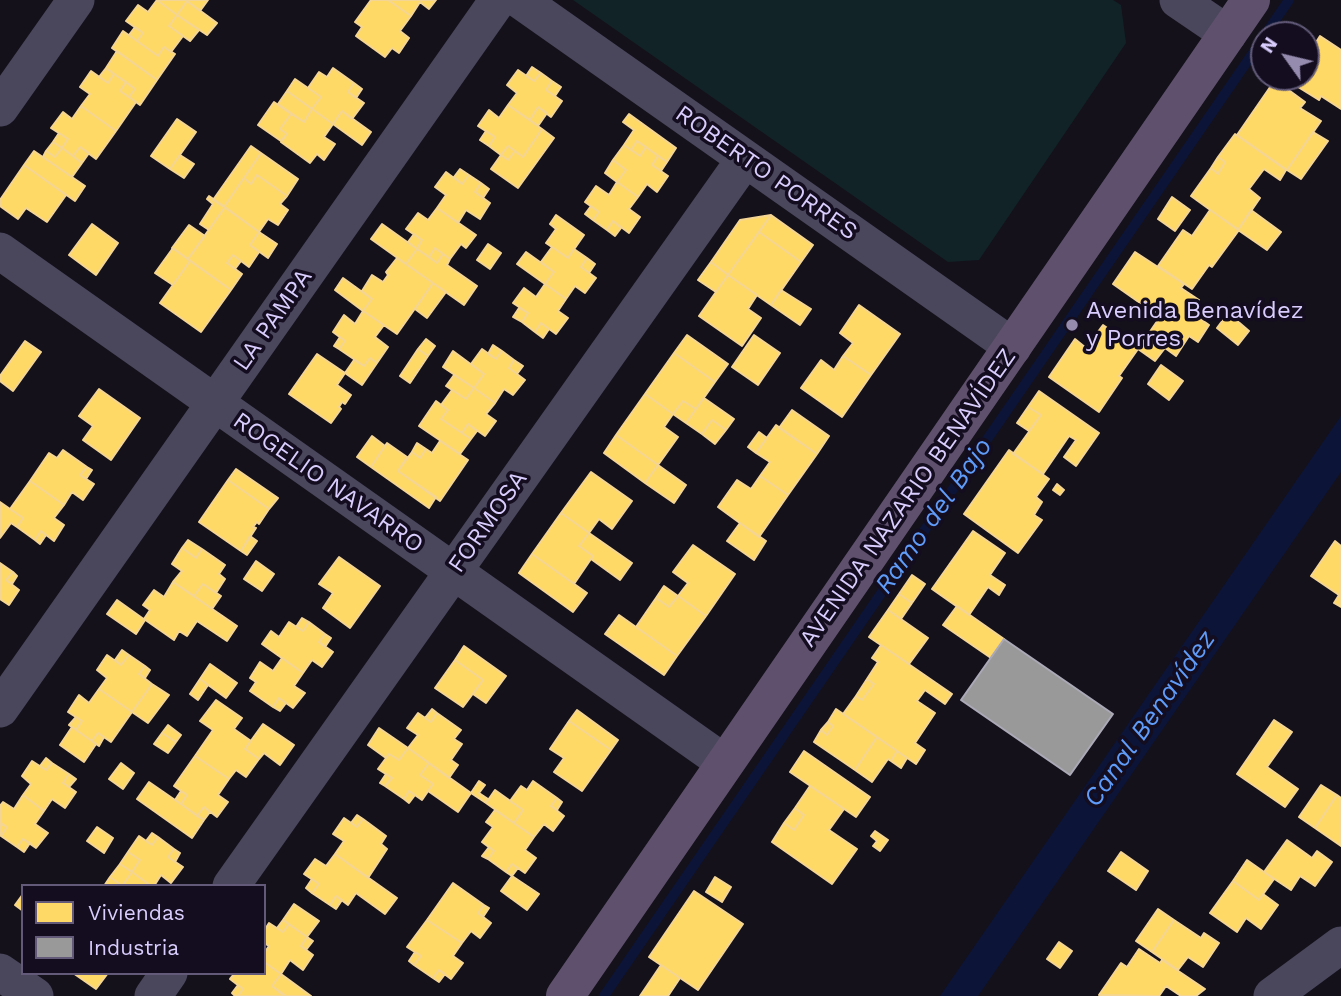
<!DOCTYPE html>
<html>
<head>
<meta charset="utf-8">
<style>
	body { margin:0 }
	#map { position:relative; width:1341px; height:996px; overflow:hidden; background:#14111b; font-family:"Work Sans",sans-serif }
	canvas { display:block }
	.legend { position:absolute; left:21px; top:884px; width:245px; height:91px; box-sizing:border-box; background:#130d1f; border:2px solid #625a78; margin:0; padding:9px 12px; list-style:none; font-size:21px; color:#d9cdfd }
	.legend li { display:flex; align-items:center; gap:14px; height:35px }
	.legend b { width:35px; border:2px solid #625a78 }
	.north { position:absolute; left:1250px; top:21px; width:70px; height:70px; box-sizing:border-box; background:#130d1f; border:2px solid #625a78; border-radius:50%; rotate:304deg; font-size:19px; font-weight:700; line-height:28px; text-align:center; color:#d9cdfd }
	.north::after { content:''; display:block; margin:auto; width:24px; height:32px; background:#948bae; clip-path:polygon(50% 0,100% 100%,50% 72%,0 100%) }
</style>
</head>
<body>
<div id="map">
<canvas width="1341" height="996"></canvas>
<ul class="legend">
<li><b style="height:19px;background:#ffd966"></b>Viviendas</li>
<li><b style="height:19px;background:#999"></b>Industria</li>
</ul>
<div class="north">N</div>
</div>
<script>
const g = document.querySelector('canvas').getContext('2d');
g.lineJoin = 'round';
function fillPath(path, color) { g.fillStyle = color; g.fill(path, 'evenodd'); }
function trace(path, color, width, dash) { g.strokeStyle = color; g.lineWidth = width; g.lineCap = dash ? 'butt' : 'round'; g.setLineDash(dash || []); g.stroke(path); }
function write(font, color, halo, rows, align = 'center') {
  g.font = font + ' "Work Sans",sans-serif'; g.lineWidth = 7; g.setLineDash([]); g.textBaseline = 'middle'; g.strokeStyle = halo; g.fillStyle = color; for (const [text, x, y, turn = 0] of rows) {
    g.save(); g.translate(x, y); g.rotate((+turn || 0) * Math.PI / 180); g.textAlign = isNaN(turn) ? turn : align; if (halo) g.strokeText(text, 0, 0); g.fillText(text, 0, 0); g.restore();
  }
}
fillPath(new Path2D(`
	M573,0H1113L1121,5L1126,43L979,260L948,262Z`), '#112326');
fillPath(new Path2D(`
	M1341,416V472L978,996H940Z`), '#0c1537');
const homes = new Path2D(`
	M157,0L177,15L169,26L183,36L171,52L164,47L158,56L137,41L143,33L126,21L138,5L148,12Z
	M157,0H208L200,11L187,1L177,15Z
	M371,0H388L411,16L400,31L409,38L399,53L392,48L385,57L356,36L362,27L355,22Z
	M388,0H436L429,9L420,2L411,16Z
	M187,1L217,23L207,35L177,15Z
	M177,15L199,30L190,41L169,26Z
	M135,27L143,33L137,41L129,35Z
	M123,31L158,56L164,47L175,54L157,80L112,48Z
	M1320,36L1341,50V109L1321,96L1319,100L1290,82L1294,77H1306L1307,57L1316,62L1319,57L1310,52Z
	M117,51L157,80L140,105L129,97L135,89L106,68Z
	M1310,52L1319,57L1316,62L1307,57Z
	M532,67L541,73L534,81L526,76Z
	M106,68L114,74L108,83L99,77Z
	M333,68L354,83L348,92L364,103L352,119L342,111L333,124L312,109L321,97L308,88L319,72L327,77Z
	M518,70L534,81L541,73L552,81L546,90L562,101L551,117L538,107L530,120L508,105L517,93L507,85Z
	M91,71L108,83L114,74L126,82L120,91L136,102L116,131L81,106L90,94L80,87Z
	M295,79L321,97L312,109L287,91Z
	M1275,80L1305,102L1300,108L1321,121L1287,170L1237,135Z
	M552,81L561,87L555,96L546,90Z
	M126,82L135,89L129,97L120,91Z
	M354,83L362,89L356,98L348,92Z
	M287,91L312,109L304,122L278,104Z
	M274,102L291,114L280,129L287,134L281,141L258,125Z
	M508,105L542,129L523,157L508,146L501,155L489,146L495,137L478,126L489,110L499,118Z
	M81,106L116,131L96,159L80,147L73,156L62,148L68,139L51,128L63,112L72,119Z
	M538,107L547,113L538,126L530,120Z
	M312,109L333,124L324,137L335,144L324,160L317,154L310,163L281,142L287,134L280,129L291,114L304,122Z
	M342,111L371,132L362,145L333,124Z
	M629,114L676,148L667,162L637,141L631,150L624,145L634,130L623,122Z
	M177,119L196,132L170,169L151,156Z
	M542,129L554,138L518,188L491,169L501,155L508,160L515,151L523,157Z
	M486,131L495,137L489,146L480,140Z
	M1313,132L1328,141L1301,179L1287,170Z
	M59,133L68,139L62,148L53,142Z
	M1235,134L1286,170L1280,180L1264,169L1249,189L1260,198L1238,230L1191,196L1211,168L1218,174L1225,162L1218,157Z
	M637,141L646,147L640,156L631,150Z
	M53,142L62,148L55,157L46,151Z
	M624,145L640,156L646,147L658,156L652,165L668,176L657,192L647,184L638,197L617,182L626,170L613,160Z
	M251,146L261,153L224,207L213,200Z
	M508,146L515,151L508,160L501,155Z
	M80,147L89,153L82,163L73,156Z
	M62,148L82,163L72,177L43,157L46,151L55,157Z
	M34,151L85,186L75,201L24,165Z
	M261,153L298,179L287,196L257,175L251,184L244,178Z
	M180,155L194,164L184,178L170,169Z
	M658,156L667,162L661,171L652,165Z
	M1218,157L1225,162L1218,174L1211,168Z
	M613,160L626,170L617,182L605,173Z
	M24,165L66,195L47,222L26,208L18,219L0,206V200Z
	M460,169L469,175L462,184L454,177Z
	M446,172L462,184L469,175L481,183L475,192L490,203L480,219L466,210L458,223L437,208L446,195L435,187Z
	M257,175L287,196L280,204L288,210L278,225L268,219L259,232L224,207L244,178L251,184Z
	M617,182L638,197L629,209L640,217L629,233L613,221L607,230L593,220L599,212L585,202L596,186L609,195Z
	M481,183L489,189L483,198L475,192Z
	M209,196L225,207L209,230L200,224L213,204L207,199Z
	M1172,197L1190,210L1175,231L1158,219Z
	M591,206L599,212L593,220L585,214Z
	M225,207L259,232L250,245L259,252L249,267L233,255L227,263L242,274L231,290L188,259Z
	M437,208L476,235L466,248L461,244L450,259L435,248L429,257L417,249L422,240L406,229L418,213L428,220Z
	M1210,210L1239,230L1212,267L1209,265L1192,289L1158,266L1183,230L1192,236Z
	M1251,210L1281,232L1267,250L1238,230Z
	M556,215L584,235L568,258L546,243L556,229L550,224Z
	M771,215L813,245L801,262L759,232Z
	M771,215L728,275L711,262L740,220Z
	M613,221L621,228L615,236L607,230Z
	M92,224L118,243L96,275L69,255Z
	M382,224L417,249L406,264L371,239Z
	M189,225L205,236L188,259L172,248Z
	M259,232L277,244L268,258L250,245Z
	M759,232L801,262L771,305L728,275Z
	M414,234L422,240L417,249L408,242Z
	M488,244L501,253L490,269L477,260Z
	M552,247L568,258L574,249L587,258L581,267L596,278L585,293L575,286L566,299L545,284L554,272L541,262Z
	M173,248L190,261L173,285L155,273Z
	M435,248L443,254L437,263L429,257Z
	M417,249L437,263L443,254L450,259L447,265L477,286L464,305L406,264Z
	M526,252L554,272L545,284L517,264Z
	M1135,252L1184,284L1181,288L1199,300L1191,312L1209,325L1198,342L1189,336L1176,356L1165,348L1155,361L1138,349L1160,317L1113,284Z
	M233,255L241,261L235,269L227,263Z
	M397,258L433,283L397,334L363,311L372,299L362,291L372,275L383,282L388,275L386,272Z
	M587,258L595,264L589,273L581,267Z
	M190,261L231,290L201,332L160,303Z
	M711,262L728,275L716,292L698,280Z
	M728,275L757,295L748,309L761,318L742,346L699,316Z
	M343,278L372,299L363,311L335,290Z
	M433,283L446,292L427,318L415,309Z
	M545,284L566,299L558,311L568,318L556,334L541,323L535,332L522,322L528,313L513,303L524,288L536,297Z
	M781,290L811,309L800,325L771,305Z
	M859,305L900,334L871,375L843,356L853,343L840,333Z
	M519,308L528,313L522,322L513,317Z
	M363,311L384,325L375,337L388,347L377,363L370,358L364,366L339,349L345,341L333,332L344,315L355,324Z
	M1228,313L1249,331L1238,345L1217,328Z
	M541,323L549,329L543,338L535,332Z
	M1103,325L1138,349L1119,376L1122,378L1099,412L1049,377L1075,339L1086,348Z
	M687,335L728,364L715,382L674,353Z
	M754,335L780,353L758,385L732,367Z
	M340,337L345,341L339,349L334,346Z
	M426,339L435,346L428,356L418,349Z
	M25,341L41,352L13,391L0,381V376Z
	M493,345L502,351L496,359L488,354Z
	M418,349L428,356L410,383L400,376Z
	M482,349L496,359L502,351L514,360L509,368L525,380L513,395L504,389L495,403L474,388L484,374L471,364Z
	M453,351L484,374L474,388L443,367Z
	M674,353L715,382L696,409L683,401L673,414L645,394Z
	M317,354L345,373L337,385L351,395L345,404L342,402L339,407L341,409L331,423L289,394Z
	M843,356L871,375L842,417L801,388L821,360L834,370Z
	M370,358L377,363L362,385L345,373L354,360L364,366Z
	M514,360L523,366L517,374L509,368Z
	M1161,365L1183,381L1169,400L1148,384Z
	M454,375L474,388L466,399L446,386Z
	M474,388L495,403L486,414L496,421L485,436L468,424L462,433L441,419L448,410L441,405L452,390L466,399Z
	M99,389L140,418L111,460L83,440L93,426L79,416Z
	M1039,391L1099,433L1076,466L1064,457L1076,440L1069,436L1043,474L1013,454L1041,415L1028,407Z
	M645,394L673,414L664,427L678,437L658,465L616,435Z
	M704,398L734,419L726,430L712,420L702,434L686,423Z
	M436,401L448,410L441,419L471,439L460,454L419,426Z
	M683,401L696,409L686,423L673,414Z
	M1028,407L1041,415L1029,431L1017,423Z
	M792,410L829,436L817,454L779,428Z
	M712,420L726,430L715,444L702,434Z
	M468,424L477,431L471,439L462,433Z
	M776,425L817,454L788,495L760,476L770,462L756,453Z
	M759,432L767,438L756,453L748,447Z
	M616,435L658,465L645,483L604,453Z
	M372,436L385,446L371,467L357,457Z
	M440,441L468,460L440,501L398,471L412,452L420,458L426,449L432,453Z
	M387,443L407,457L398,471L436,497L429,508L371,467Z
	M417,443L426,449L420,458L412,452Z
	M63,450L87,467L80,475L94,484L83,500L72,492L64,505L30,481L49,453L57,458Z
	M1009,450L1049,479L1036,497L1042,502L1034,515L1042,520L1018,553L964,514Z
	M658,465L686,485L674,503L645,483Z
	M87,467L92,470L86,479L80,475Z
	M236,469L278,498L269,509L228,480Z
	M591,472L632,501L612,529L599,519L589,533L561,513Z
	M760,476L788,495L759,537L718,507L737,480L751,489Z
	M228,480L269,509L259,524L257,522L253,527L256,528L241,551L199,522Z
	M30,481L64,505L54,518L64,525L54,541L41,531L35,540L17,527L23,518L10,509Z
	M1057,484L1064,490L1060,495L1053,490Z
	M0,502L23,518L17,527L11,523L0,538Z
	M561,513L589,533L579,546L593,556L574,584L532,554Z
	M740,523L766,541L754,560L727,541Z
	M41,531L46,535L40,544L35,540Z
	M973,531L1005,553L990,575L1005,585L999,595L988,587L969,615L932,589Z
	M589,533L632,563L620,580L591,559L593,556L579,546Z
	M250,536L257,541L247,555L241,551Z
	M188,540L202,549L196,558L182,548Z
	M1335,541L1341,546V607L1334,603L1339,595L1311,576Z
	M693,545L735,574L706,616L678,596L688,583L673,572Z
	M182,548L196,558L202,549L225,565L219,574L225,579L216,593L203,584L194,596L173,582L182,571L172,564Z
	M532,554L587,593L573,612L519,573Z
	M339,557L380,586L350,628L323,608L333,593L319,584Z
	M256,561L274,574L262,591L244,579Z
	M0,563L13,572L6,580L19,590L9,605L0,599Z
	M13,572L17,576L12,584L6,580Z
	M912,575L925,584L912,603L899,594Z
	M173,582L237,626L227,641L197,621L187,636L179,631L174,640L144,619L150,610L143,605L154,590L164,597Z
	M203,584L221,596L212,609L194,596Z
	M664,586L678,596L669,607L656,598Z
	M899,594L912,603L901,619L888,610Z
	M678,596L706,616L677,656L636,627L656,598L669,607Z
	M117,600L145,620L136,634L107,614Z
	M957,606L1004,639L991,658L943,625Z
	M888,610L928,638L909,664L869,637Z
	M619,615L677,656L664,675L605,634Z
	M302,618L309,622L303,631L296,627Z
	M289,622L303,631L309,622L325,634L319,642L333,652L322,667L312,660L303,673L262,644L271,631L279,637Z
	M325,634L331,638L325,647L319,642Z
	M881,645L952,694L945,704L925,690L917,701L935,713L915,743L925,750L916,764L843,714L856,696L862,700L874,684L867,679L878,662L872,658Z
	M464,646L506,676L486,703L473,694L483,680L455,660Z
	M122,650L129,655L121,665L115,660Z
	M107,655L121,665L129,655L145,666L139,674L152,684L132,712L99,689L107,678L97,670Z
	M282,658L303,673L294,686L305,693L293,708L279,698L273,707L250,691L256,682L250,678L260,662L273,671Z
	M455,660L483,680L463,707L435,688Z
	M210,664L237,683L226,698L200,679Z
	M145,666L150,670L145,678L139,674Z
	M200,679L208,685L198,700L190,694Z
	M867,679L874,684L862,700L856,696Z
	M152,684L169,695L148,723L132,712Z
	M99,689L132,712L111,742L98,733L92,741L76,730L82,721L68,712L79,695L89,703Z
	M279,698L286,703L280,711L273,707Z
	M216,700L242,718L234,729L251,741L245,749L259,759L246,777L236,770L229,779L195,756L213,730L200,721Z
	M432,709L437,713L431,722L425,718Z
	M836,709L877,737L855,770L814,742L821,730L827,735L833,726L828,722Z
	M577,710L618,740L611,750L569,721Z
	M418,713L431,722L437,713L461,730L454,739L462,744L451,760L458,765L449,778L408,748L418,735L407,728Z
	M76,717L82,721L76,730L69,725Z
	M1274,720L1292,732L1267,767L1298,789L1285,807L1237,774Z
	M569,721L611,750L582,791L554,772L564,758L550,749Z
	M828,722L833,726L827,735L821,730Z
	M263,724L294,745L280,765L264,753L259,759L245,749Z
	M168,725L181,735L176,742L162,733Z
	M72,727L96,744L84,762L60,745Z
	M379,728L408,748L399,760L389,754L386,758L368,745Z
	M98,733L104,737L99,746L92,741Z
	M162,733L176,742L168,753L154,744Z
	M877,737L897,751L891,761L888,759L872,782L855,770Z
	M408,748L429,763L420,775L433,784L422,800L409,791L404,799L385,786L392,778L378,769L389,754L399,760Z
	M804,751L870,797L856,817L790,772Z
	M897,751L907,758L901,768L891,761Z
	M195,756L229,779L218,795L228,802L217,817L204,807L197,816L181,804L187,795L174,786Z
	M46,758L52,763L46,770L40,766Z
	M32,761L46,770L52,763L69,774L63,783L76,792L65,808L52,799L44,811L23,795L31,784L22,776Z
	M121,763L134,773L123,789L109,779Z
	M429,763L471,793L458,812L428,791L433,784L420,775Z
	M69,774L76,779L69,787L63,783Z
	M386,774L392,778L385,786L380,783Z
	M479,781L485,785L479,793L488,799L486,803L471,793Z
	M533,781L557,798L551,806L564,816L553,831L544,824L534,837L514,823L523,810L510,801L521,786L527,790Z
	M149,782L204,820L192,838L137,799Z
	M1321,785L1337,795L1315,828L1299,817Z
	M810,786L844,809L829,830L857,849L832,884L772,842L784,823L794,830L804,815L795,808Z
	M495,790L523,810L514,823L486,803Z
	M181,791L187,795L181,804L175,800Z
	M409,791L415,795L409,803L404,799Z
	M23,795L44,811L35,824L48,833L36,848L23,839L17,847L1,836L7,827L0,823V806L3,802L14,809Z
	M1337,795L1341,798V846L1315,828Z
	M557,798L562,802L557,810L551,806Z
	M204,807L210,812L204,820L197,816Z
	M795,808L804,815L794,830L784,823Z
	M495,810L534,837L525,850L536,858L525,873L512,864L506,872L488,859L494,851L482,842L493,827L486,822Z
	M357,815L363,819L357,827L351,823Z
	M344,818L357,827L363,819L386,836L381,844L387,849L368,878L335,854L344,841L333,834Z
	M1,823L7,827L1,836L0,835Z
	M97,827L113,838L104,853L87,841Z
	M875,831L888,840L880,851L873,846L877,841L871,836Z
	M152,833L158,837L152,845L146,841Z
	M139,836L152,845L158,837L174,849L168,857L183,867L171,883L161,875L154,886H151L132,872L140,860L128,852Z
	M23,839L30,843L24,852L17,847Z
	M1287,840L1312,858L1317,851L1332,862L1315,886L1300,876L1291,890L1264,872Z
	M489,847L494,851L488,859L482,856Z
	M174,849L180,853L175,862L168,857Z
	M128,852L140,860L132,872L120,864Z
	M1121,852L1148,871L1136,890L1108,871Z
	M335,854L397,898L385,914L356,893L348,905L336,896L330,905L312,893L319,884L304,874L315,859L326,866Z
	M1247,860L1274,879L1259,900L1233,881Z
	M120,864L132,872L122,886L110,877Z
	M512,864L518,868L512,876L539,894L527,910L501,891L512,876L506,872Z
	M132,872L151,886H122Z
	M110,877L122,886H104Z
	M715,877L731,887L722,902L706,892Z
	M312,879L319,884L312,893L306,888Z
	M1233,881L1259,900L1263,894L1278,905L1261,929L1246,918L1237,932L1210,913Z
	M453,883L484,905L478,913L491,923L480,938L471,931L462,943L427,920Z
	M694,891L743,924L698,990L649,957Z
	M23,894V911L15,905Z
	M336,896L342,900L336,909L330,905Z
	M294,904L319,921L307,937L283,920Z
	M484,905L489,908L483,917L478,913Z
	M1158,909L1174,920L1152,952L1136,941Z
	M283,920L289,924L283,932L277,928Z
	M427,920L462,943L453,956L463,963L451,979L439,970L433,978L414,965L421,956L407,947Z
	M1174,920L1201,938L1204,933L1219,943L1203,967L1188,957L1178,970L1152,952Z
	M269,923L283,932L289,924L307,937L301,946L313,955L303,970L290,960L281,974L264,962V953L269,946L264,943V931Z
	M307,937L313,941L306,950L301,946Z
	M1059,942L1072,951L1060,968L1047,959Z
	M1139,949L1160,963L1162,960L1205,989L1196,996H1181L1166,986L1159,996L1099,995L1121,963L1127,967Z
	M415,952L421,956L414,965L409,961Z
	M264,962L281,974L272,986L284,996H238L243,989L230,979L235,973H264Z
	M661,965L680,978L668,996H640Z
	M439,970L445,974L439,982L433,978Z
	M73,973H108L96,989Z
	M281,974L311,996H286L272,986Z
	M238,985L243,989L238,996H235L232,993Z`);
fillPath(homes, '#ffd966');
trace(homes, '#f4d593', 2);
const industry = new Path2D(`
	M1004,639L1113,714L1070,775L961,700Z`);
fillPath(industry, '#999');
trace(industry, '#aca9b7', 2);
trace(new Path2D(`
	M1265,35L1289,0
	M604,996L1264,37`), '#0c1537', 10);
trace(new Path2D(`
	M520,0L1013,347
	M1178,0L1228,34
	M0,108L76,0
	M0,251L725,763
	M0,709L498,0
	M231,886L745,159
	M0,972L35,996
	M153,996L169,973
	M1272,996L1341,945`), '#4a465c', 37);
trace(new Path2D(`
	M565,996L1251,0`), '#5f506d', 38);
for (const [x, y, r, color] of [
	[1072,325,7,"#948bae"]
]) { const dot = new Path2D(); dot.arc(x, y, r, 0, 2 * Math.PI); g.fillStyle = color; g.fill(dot); trace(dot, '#130d1f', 2.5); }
write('24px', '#d9cdfd', '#130d1f', [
	["ROBERTO PORRES",766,173,35],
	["LA PAMPA",273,320,-55],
	["ROGELIO NAVARRO",328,483,35],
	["AVENIDA NAZARIO BENAVÍDEZ",908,498,-55],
	["FORMOSA",488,522,-55]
]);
write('24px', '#d9cdfd', '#130d1f', [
	["Avenida Benavídez",1086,311],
	["y Porres",1086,339]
], 'left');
write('italic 26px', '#5f9bf9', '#130d1f', [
	["Ramo del Bajo",934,516,-55],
	["Canal Benavídez",1150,719,-55]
]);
</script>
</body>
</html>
